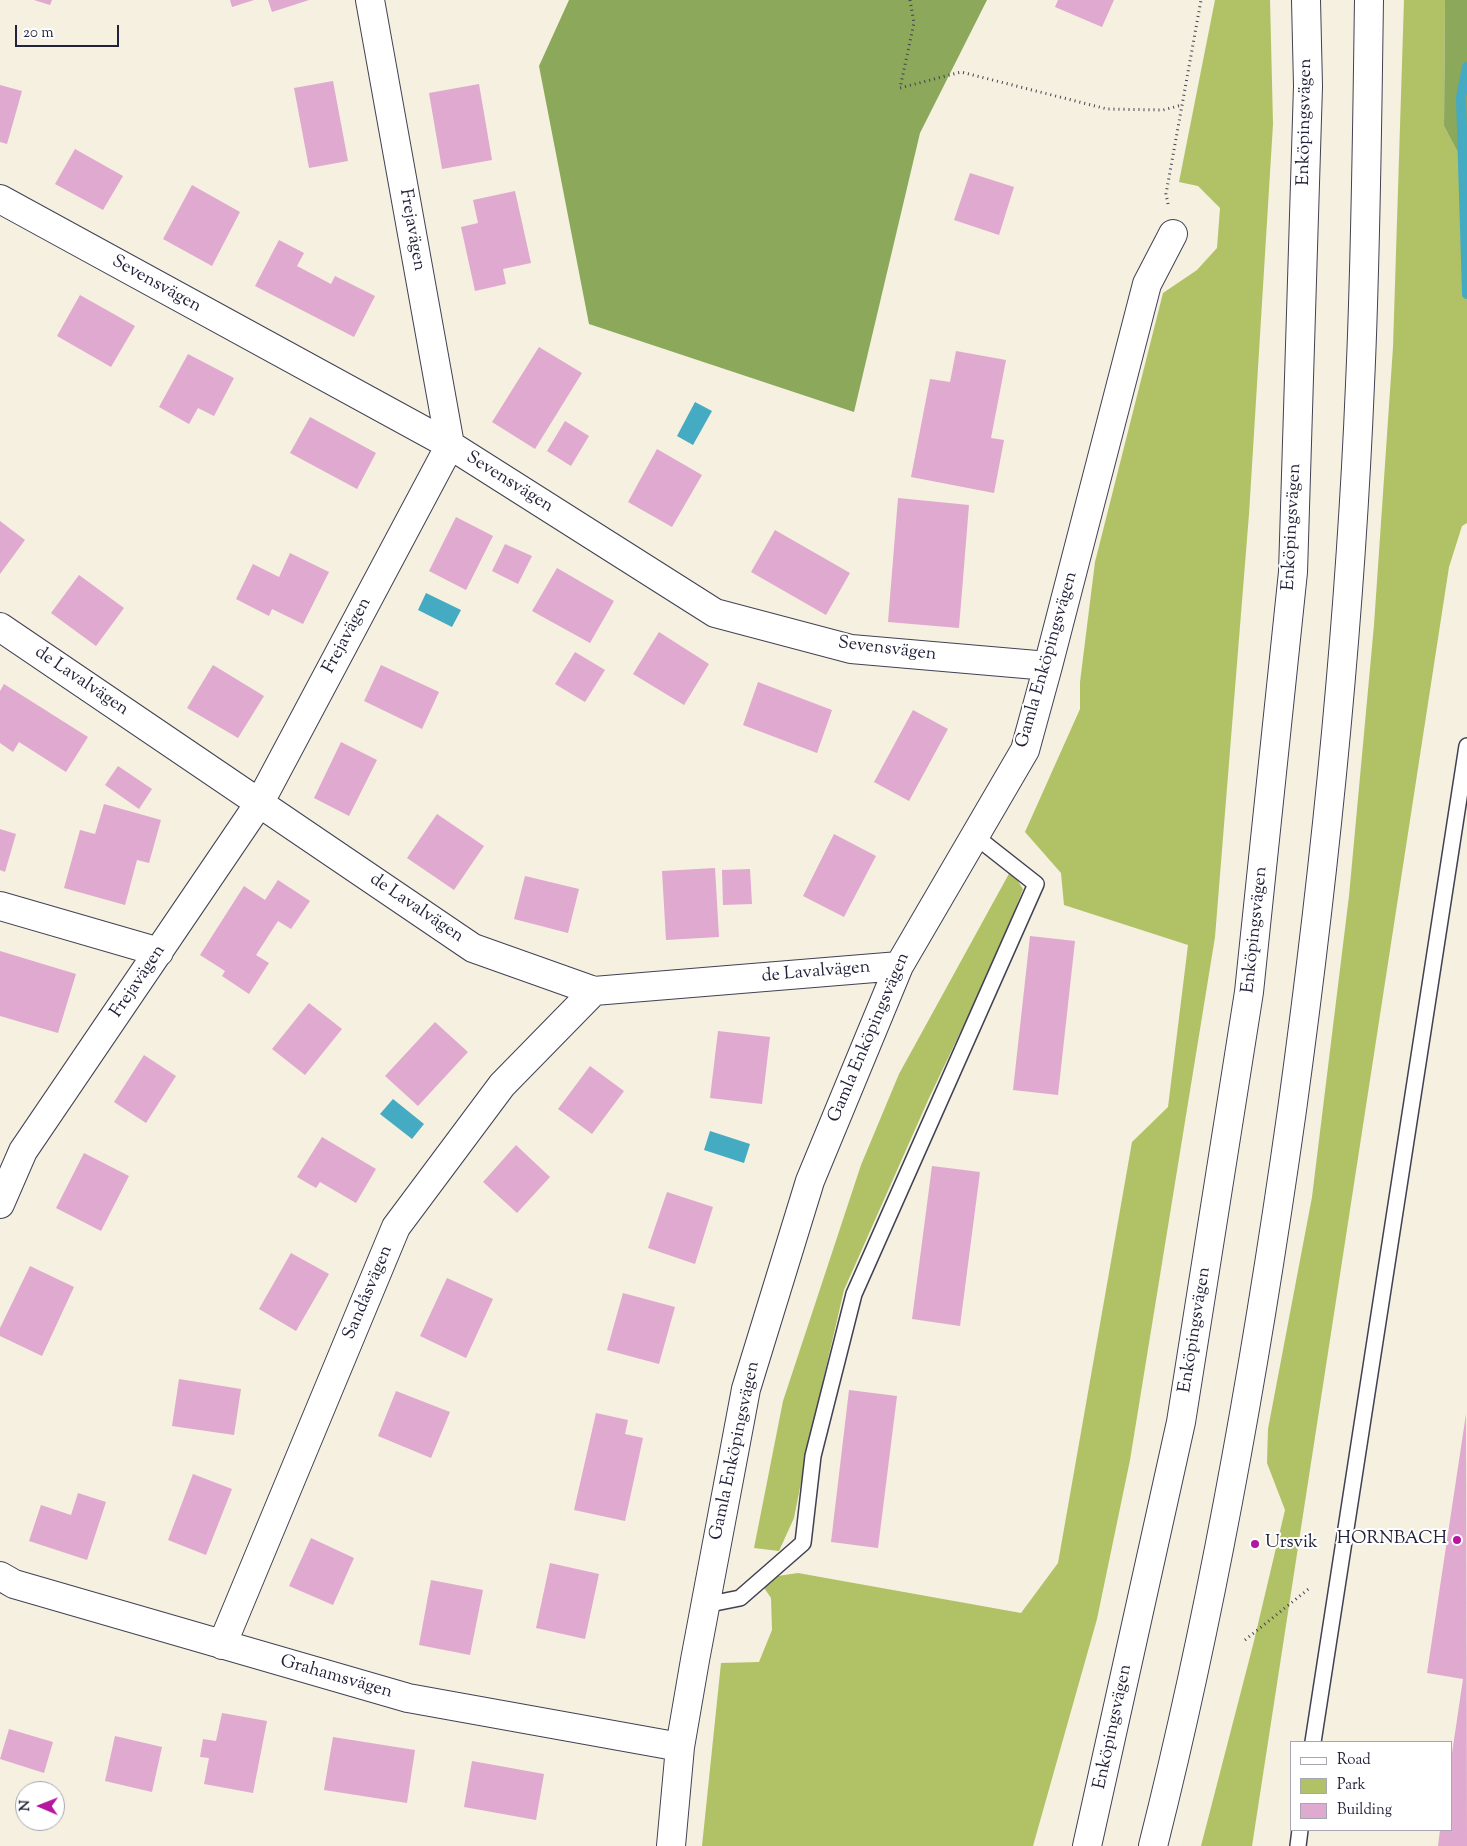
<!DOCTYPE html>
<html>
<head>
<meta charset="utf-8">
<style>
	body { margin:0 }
	#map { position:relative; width:1467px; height:1846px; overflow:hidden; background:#f5f0df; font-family:"Sorts Mill Goudy",serif }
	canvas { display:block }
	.legend { position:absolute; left:1290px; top:1741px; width:162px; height:90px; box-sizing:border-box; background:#fff; border:1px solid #a7a7b1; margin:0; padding:6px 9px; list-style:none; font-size:15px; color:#22223b }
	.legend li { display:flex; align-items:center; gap:10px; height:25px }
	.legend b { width:25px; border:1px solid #a7a7b1 }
	.north { position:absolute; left:15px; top:1781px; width:50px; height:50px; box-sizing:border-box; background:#fff; border:1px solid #a7a7b1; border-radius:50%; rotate:271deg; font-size:14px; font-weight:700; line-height:20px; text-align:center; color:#22223b }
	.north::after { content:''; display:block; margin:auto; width:18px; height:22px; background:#b5179e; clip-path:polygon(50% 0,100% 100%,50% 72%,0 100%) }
	.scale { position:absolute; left:15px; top:25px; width:104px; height:22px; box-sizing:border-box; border:2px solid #22223b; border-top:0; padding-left:6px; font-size:15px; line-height:18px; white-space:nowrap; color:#22223b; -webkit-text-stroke:4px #fff; paint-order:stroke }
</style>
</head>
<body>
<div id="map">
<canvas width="1467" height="1846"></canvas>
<ul class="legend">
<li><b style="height:6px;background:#fff"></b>Road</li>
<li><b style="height:14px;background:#b0c265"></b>Park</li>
<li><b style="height:14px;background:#e0a9cf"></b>Building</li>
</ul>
<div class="north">N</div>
<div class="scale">20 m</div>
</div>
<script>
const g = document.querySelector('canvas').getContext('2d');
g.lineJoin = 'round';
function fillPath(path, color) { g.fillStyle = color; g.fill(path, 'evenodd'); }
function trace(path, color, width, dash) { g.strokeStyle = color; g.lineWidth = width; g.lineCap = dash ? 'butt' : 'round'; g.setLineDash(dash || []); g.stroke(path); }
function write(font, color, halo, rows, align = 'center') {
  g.font = font + ' "Sorts Mill Goudy",serif'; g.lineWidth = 4; g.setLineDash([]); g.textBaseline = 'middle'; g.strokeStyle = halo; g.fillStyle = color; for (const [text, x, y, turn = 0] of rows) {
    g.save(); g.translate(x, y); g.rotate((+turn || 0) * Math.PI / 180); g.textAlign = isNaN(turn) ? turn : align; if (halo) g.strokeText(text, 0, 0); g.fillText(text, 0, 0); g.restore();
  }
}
fillPath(new Path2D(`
	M1215,0H1270L1273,124L1249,514L1215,937L1130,1460L1097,1619L1033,1846H702L721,1663L759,1662L772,1630L771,1598L758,1579L798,1573L1021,1613L1058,1563L1132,1142L1168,1107L1188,945L1064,905L1061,873L1025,832L1080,709V682L1095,562L1163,293L1197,270L1217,248L1220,208L1198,186L1179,182Z
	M1404,0H1445L1444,126L1467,170V523L1462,526L1449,567L1252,1846H1201L1253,1645L1285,1510L1267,1463L1268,1429L1312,1197L1349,896L1374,625L1393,347Z
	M1011,870L1023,889L999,951L929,1098L844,1290L810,1437L794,1518L779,1551L754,1548L783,1401L861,1165L899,1074Z`), '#b0c265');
fillPath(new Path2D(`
	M569,0H987L920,133L854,412L589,324L539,66Z
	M1445,0H1467V170L1444,126Z`), '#8ca85a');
fillPath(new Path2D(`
	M695,402L712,411L693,445L677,436Z
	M426,593L461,610L452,627L418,610Z
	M393,1099L424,1124L412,1139L380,1114Z
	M710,1131L750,1144L744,1163L704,1150Z`), '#44abc3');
trace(new Path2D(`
	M1467,294L1461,97L1467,67`), '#44abc3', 10);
fillPath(new Path2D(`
	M34,0H52L50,5Z
	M230,0H254L232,7Z
	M268,0H309L272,12Z
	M1058,0H1114L1102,27L1055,7Z
	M333,81L348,161L309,168L294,88Z
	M479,84L492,160L442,169L429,93Z
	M0,85L22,91L7,144L0,142Z
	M75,149L123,176L103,210L55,184Z
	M970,173L1014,187L999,235L954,220Z
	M192,185L240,212L212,266L163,239Z
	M515,191L531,263L503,269L506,284L475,291L461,227L478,223L473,200Z
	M279,240L304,253L297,266L331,284L335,276L375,296L354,337L255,286Z
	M80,295L135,326L111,367L57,336Z
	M539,347L582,373L535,449L492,422Z
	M956,351L1006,360L991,438L1004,440L994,493L911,477L930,379L950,382Z
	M188,354L234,378L214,416L198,408L189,424L159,407Z
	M310,417L376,453L357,489L290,453Z
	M565,421L589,436L571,466L547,451Z
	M657,449L702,475L672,527L628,502Z
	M898,498L969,505L959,628L888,622Z
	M456,517L493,536L466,590L429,571Z
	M0,521L25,540L0,574Z
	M775,530L850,573L826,615L751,572Z
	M505,544L532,556L518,584L492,571Z
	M290,553L329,572L303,624L272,609L269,616L236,599L253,564L279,577Z
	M557,568L614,601L590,643L532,611Z
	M79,575L124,608L96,646L51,613Z
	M659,632L709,664L684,705L633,674Z
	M575,652L605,670L585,702L555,684Z
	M213,665L264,696L238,738L187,708Z
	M381,665L439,692L422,729L364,701Z
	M758,682L832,710L817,753L743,725Z
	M4,684L88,737L66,772L19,742L13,752L0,743V691Z
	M913,710L948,729L909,801L874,782Z
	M341,742L377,760L349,816L314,798Z
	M118,766L152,789L139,809L105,785Z
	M104,804L161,820L149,863L137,860L125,905L64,888L80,830L95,834Z
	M437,814L484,846L454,890L407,858Z
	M0,829L16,834L5,872L0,870Z
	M834,834L876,856L844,917L803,896Z
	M715,868L719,937L666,940L662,871Z
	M750,869L752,904L723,905L722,870Z
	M525,876L579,889L568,933L514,919Z
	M278,880L310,901L291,929L278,921L256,955L269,963L249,994L222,976L225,971L200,955L244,886L265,900Z
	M1030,936L1075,941L1058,1095L1013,1090Z
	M0,951L76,974L58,1033L0,1016Z
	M309,1003L342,1029L305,1075L272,1049Z
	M435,1022L468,1052L418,1106L385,1076Z
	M718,1031L770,1037L762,1104L710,1098Z
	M144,1055L176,1076L146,1123L114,1102Z
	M590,1066L624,1091L592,1134L558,1109Z
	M322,1137L376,1169L356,1203L320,1182L316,1188L297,1177Z
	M516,1145L550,1177L517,1213L483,1182Z
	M84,1153L129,1176L101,1231L56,1208Z
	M932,1166L980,1172L960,1326L912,1319Z
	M667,1192L713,1207L695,1264L648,1248Z
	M291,1253L329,1274L296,1331L259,1309Z
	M30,1266L74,1287L42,1356L0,1336V1328Z
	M447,1278L493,1299L466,1358L420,1336Z
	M623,1293L675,1307L659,1364L607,1350Z
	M179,1379L241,1389L234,1435L172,1426Z
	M849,1390L897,1396L878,1548L831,1542Z
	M396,1391L450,1412L431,1458L378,1436Z
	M596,1413L628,1420L625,1434L643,1438L625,1521L574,1510Z
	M1466,1414L1467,1846H1438L1440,1830H1451V1760L1463,1679L1427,1673Z
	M193,1474L232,1489L206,1555L168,1540Z
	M78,1493L106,1502L87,1560L29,1541L41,1505L71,1515Z
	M311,1538L354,1558L333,1605L289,1586Z
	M550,1563L599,1574L585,1639L536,1628Z
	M431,1580L483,1590L470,1655L419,1645Z
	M222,1713L267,1721L253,1793L204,1784L209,1758L200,1757L203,1739L216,1741Z
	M9,1729L53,1742L44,1773L0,1759Z
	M115,1736L162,1747L152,1792L105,1781Z
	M333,1737L415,1750L407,1803L324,1790Z
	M472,1761L544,1774L536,1820L464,1807Z`), '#e0a9cf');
const lane = new Path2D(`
	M705,1605L740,1598L803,1543L813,1456L854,1294L1036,884L975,836
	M1313,1742L1467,746
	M1298,1846L1300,1830`);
const street = new Path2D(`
	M0,199L450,445L715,613L851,649L1048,666
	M0,627L473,948L594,991L899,966
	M0,906L159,952
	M0,1204L23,1151L260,802L450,445L370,0
	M0,1576L14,1584L408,1698L680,1747
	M222,1645L396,1227L502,1085L594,991
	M671,1846L680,1747L695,1660L746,1389L810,1181L899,966L1025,750L1048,666L1147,284L1173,234`);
const secondary = new Path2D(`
	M1087,1846L1181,1422L1249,992L1293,572L1308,86L1306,0
	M1153,1846C1214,1604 1257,1358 1292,1110C1325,870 1350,627 1360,384C1366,256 1367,128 1369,0`);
trace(lane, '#424154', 18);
trace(street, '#424154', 30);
trace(secondary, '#424154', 30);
trace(new Path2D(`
	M910,0L914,23L900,88L961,72L1107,109L1163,110L1182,105
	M1168,204L1166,194L1201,0
	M1245,1640L1311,1587`), '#424154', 3, [1, 4]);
trace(lane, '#fff', 15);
trace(street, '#fff', 28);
trace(secondary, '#fff', 28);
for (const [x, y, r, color] of [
	[1457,1540,5,"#b5179e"],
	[1255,1544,5,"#b5179e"]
]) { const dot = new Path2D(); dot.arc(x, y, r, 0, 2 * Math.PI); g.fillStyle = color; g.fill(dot); trace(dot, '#fff', 2); }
write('18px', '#22223b', '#fff', [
	["Enköpingsvägen",1306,122,-89],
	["Frejavägen",411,230,80],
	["Sevensvägen",156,285,29],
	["Sevensvägen",509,483,32],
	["Enköpingsvägen",1293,527,-87],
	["Frejavägen",348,636,-62],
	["Sevensvägen",887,650,7],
	["Gamla Enköpingsvägen",1048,660,-74],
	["de Lavalvägen",81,682,34],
	["de Lavalvägen",416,909,34],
	["Enköpingsvägen",1256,930,-84],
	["de Lavalvägen",816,973,-5],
	["Frejavägen",139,982,-56],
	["Gamla Enköpingsvägen",870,1038,-67],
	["Sandåsvägen",369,1293,-67],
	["Enköpingsvägen",1196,1330,-81],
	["Gamla Enköpingsvägen",736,1451,-78],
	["Grahamsvägen",336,1678,16],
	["Enköpingsvägen",1114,1727,-78]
]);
write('18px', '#22223b', '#fff', [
	["HORNBACH",1447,1540],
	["Ursvik",1265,1544,"left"]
], 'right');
</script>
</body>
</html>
